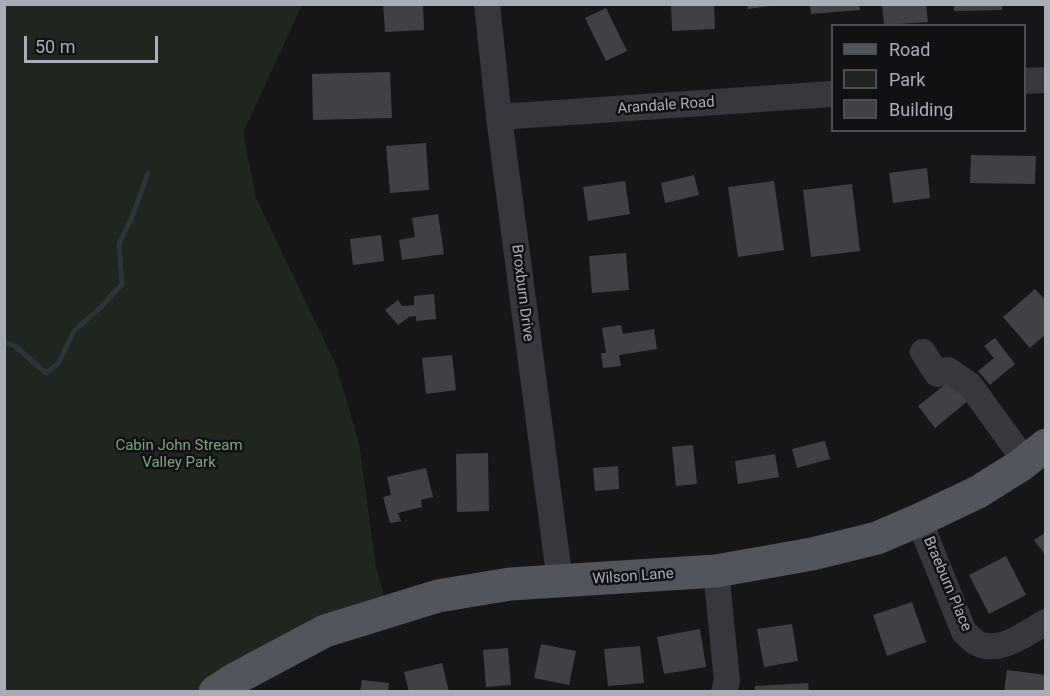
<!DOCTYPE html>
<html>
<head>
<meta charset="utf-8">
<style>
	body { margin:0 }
	#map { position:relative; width:1050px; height:696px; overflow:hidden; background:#161618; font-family:Roboto,sans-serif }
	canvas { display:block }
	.frame { position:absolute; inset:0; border:6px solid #a8adb8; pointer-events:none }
	.legend { position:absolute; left:831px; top:24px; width:195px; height:108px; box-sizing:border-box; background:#111113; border:2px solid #4d4f55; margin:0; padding:8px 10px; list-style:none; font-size:18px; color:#a8adb8 }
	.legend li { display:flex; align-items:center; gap:12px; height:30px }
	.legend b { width:30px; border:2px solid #4d4f55 }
	.scale { position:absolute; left:24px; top:36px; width:134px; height:27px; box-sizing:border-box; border:3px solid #a8adb8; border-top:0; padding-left:8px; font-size:18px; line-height:21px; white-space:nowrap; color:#a8adb8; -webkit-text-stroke:4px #111113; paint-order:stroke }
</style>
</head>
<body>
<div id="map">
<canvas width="1050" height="696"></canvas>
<div class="frame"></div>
<ul class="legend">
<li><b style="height:8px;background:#53555c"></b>Road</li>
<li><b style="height:16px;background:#1e261f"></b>Park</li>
<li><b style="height:16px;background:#404145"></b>Building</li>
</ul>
<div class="scale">50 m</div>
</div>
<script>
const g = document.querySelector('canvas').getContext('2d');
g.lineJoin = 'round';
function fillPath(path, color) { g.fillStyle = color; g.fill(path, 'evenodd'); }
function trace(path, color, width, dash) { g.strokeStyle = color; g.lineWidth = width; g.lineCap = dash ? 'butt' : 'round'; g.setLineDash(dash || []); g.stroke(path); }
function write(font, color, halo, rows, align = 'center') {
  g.font = font + ' Roboto,sans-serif'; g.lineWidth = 5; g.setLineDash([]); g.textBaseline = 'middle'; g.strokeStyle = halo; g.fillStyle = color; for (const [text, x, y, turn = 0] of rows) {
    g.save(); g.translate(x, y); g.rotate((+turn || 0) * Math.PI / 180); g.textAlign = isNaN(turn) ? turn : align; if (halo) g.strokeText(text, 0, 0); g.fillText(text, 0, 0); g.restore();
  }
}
fillPath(new Path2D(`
	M4,5H302L243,133L256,198L336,365L359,443L376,567L388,611L215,691H5Z`), '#1e261f');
trace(new Path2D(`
	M4,342L15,346L46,373L58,364L74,331L101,307L122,284L119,244L132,217L148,173`), '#2c353c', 5);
fillPath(new Path2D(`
	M383,4H423L424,30L385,32Z
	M671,4H714L715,29L672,31Z
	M747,4H770V6L748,9Z
	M810,4H859L860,10L811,14Z
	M882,4H926L928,22L884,25Z
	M954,4H1002V10L954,11Z
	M606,8L627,51L606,61L585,18Z
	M390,72L392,118L313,120L312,74Z
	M426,143L429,190L390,193L386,146Z
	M971,155L1036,156L1035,184L970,183Z
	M927,168L930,198L893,203L889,173Z
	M694,175L699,195L665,203L661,183Z
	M625,181L630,214L588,221L583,187Z
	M774,181L784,250L738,257L728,187Z
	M852,184L860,251L811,257L803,190Z
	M438,214L444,254L402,260L399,240L415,237L412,218Z
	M381,235L384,261L353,265L350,239Z
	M626,253L629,290L592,293L589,256Z
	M1035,289L1046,301V334L1030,348L1003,317Z
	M434,294L436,319L416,321V316L409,317L398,325L385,310L398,300L402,306L414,305V296Z
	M621,325L623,334L654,329L657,349L619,355L621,366L603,368L601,353H606L602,328Z
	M995,338L1015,364L990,385L978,371L994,358L984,346Z
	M452,355L456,390L426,394L422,358Z
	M952,379L969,400L935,428L918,406Z
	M825,441L830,459L797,468L792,449Z
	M693,445L697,484L676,486L672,447Z
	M488,453L489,511L457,512L456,454Z
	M775,454L779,477L738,484L735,461Z
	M618,466L619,489L595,491L593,468Z
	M426,468L433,497L421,500L422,507L398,513L401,521L390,523L383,497L391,495L387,477Z
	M1046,532V556L1034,540Z
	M1006,556L1026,595L989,614L969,575Z
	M912,602L926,642L887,656L873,615Z
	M792,624L798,661L764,667L757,629Z
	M700,629L706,667L664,674L657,637Z
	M541,644L576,651L569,685L534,678Z
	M640,646L644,683L608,686L604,649Z
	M508,648L511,685L486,687L483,650Z
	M442,663L449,692H409L404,672Z
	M1007,670L1046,675V692H1004Z
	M362,680L389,683L388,692H360Z
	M808,683L809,692H755V686Z`), '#404145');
trace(new Path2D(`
	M487,4L499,117L560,582
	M1024,81L1046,80
	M499,117L832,94
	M923,352L937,374L948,370L970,385L1025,461
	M919,520L964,632C968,635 971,639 975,642C998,656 1026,633 1046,622
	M716,571L727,681L724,692`), '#37383d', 26);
trace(new Path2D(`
	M215,692L233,680L325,631L438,596L510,584L716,571L812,554L877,538L919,520L978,492L1021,465L1046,445`), '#53555c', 33);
write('15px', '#a8adb8', '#111113', [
	["Arandale Road",666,106,-4],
	["Broxburn Drive",522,293,83],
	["Wilson Lane",633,577,-4],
	["Braeburn Place",947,584,67]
]);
write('15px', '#7fa381', '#111113', [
	["Cabin John Stream",179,446],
	["Valley Park",179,463]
]);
</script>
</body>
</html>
